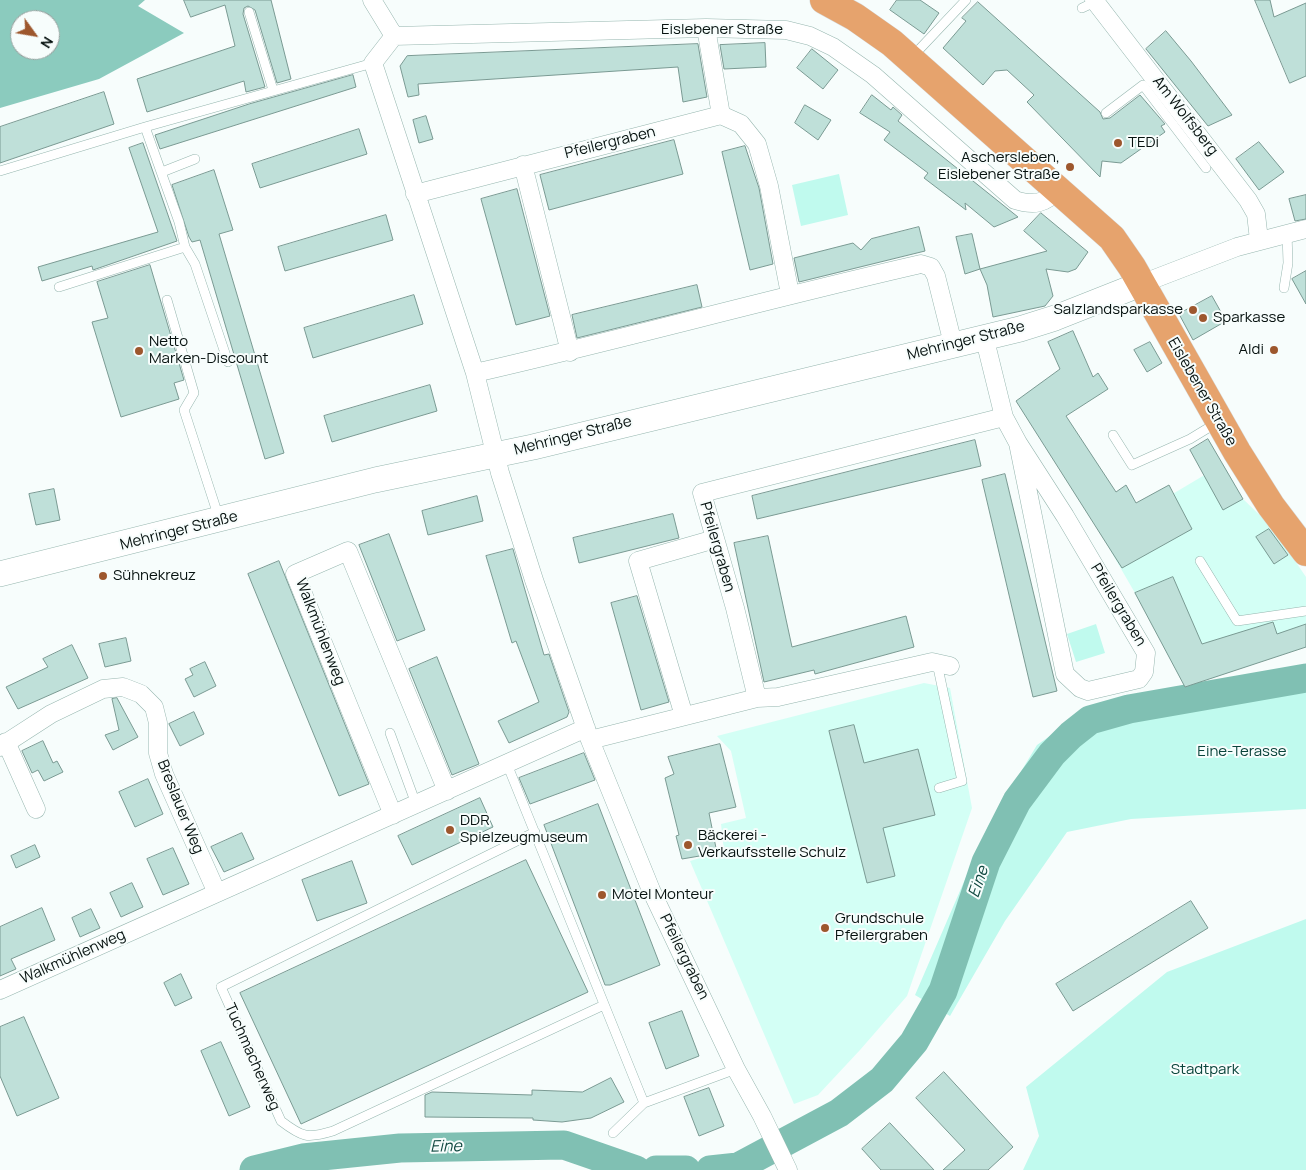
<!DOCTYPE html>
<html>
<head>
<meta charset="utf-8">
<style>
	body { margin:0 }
	#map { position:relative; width:1306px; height:1170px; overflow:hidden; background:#f7fdfc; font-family:Manrope,sans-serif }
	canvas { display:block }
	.north { position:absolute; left:10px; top:10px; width:50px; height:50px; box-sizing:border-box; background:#f7fdfc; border:1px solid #979f9d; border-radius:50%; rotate:122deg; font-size:14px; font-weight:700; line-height:20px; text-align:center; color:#06110f }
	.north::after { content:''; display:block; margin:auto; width:18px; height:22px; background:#9d572d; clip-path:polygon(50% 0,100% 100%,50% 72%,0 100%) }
</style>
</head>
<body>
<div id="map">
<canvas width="1306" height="1170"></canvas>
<div class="north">N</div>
</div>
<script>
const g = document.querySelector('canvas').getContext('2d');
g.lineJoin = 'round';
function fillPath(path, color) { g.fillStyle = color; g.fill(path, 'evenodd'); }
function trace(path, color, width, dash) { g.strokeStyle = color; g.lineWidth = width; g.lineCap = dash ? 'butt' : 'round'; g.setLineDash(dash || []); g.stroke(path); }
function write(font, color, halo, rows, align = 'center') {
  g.font = font + ' Manrope,sans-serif'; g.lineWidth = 4; g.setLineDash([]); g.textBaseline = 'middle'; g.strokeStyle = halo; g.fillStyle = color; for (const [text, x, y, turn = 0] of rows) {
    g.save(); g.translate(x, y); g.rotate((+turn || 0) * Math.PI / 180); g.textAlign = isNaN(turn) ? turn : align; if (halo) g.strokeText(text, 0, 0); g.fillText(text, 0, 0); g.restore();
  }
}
fillPath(new Path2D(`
	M1223,464L1243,499L1272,527L1306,577V647L1185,687L1135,593L1102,536Z
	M924,683L950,688L972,808L907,996L860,1050L818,1095L794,1104L690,861L724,851L721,824L746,818L731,751L717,736Z`), '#d3fff5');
fillPath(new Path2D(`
	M839,174L848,215L801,226L792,185Z
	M1096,624L1105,653L1076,662L1067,634Z
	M1306,665V809L1131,819L1067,832L1005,921L950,1016L915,995L988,826L1037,745L1084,712L1196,701L1274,680Z
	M1306,919V1170H1023L1039,1136L1026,1087L1167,972Z`), '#c0faee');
fillPath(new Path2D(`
	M0,0H145L138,6L184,33L99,79L0,108ZM20,20H50V50H20Z`), '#8bcbbe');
trace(new Path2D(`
	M254,1170L303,1158L400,1148L564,1145L636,1170
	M656,1170H686
	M710,1170L738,1167L839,1113L882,1080L914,1042L943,991L986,862L1017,801L1052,754L1071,735L1090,720L1129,709L1306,678`), '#80c0b3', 29);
const building = new Path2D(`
	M184,0H271L291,79L277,83L255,10L248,6L244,8L243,14L265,87L246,92L244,81L147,112L137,79L235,46L225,5L191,17Z
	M897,0H920L939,13L924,34L890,10Z
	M1255,0H1270L1274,17L1306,3V76L1290,83Z
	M978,2L1100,112L1103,119L1110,118L1140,95L1165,124L1161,126L1165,132L1121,163L1102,161L1100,177L1027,102L1034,95L1007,70L995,71L983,85L943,48L966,21L962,18Z
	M1166,31L1191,61L1232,115L1208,126L1146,49Z
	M765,43L766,67L724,69L720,45Z
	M698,44L707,97L683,102L678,67L418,84L419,95L408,97L400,66L407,56Z
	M812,49L838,70L823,89L797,68Z
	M353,75L356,87L160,149L155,135L249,104Z
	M104,92L114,124L0,163V127Z
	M872,95L891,110L893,107L902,115L898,121L1018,217L994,227L965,203L966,210L924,178L928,173L884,140L890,132L860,113Z
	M805,105L831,120L818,140L795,123Z
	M426,116L433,139L419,143L413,120Z
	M359,129L367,154L260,188L252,164Z
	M674,140L683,174L549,210L540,175Z
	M1259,142L1284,172L1259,190L1236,159Z
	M143,143L177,241L93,270L92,266L42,281L38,267L158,232L129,148Z
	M745,146L759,188L773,264L750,270L722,152Z
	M214,170L233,230L219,234L284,453L265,459L200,240L192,242L189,237L172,185Z
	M517,189L550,316L516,325L481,199Z
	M1306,195V219L1295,221L1289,199Z
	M1041,213L1088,252L1076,269L1068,272L1046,269L1053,296L1045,306L993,317L987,285L980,269L1047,251L1024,231Z
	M386,215L393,240L285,271L278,247Z
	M919,227L925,251L799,282L794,258L853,243L861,250L871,239Z
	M972,234L980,269L965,274L956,237Z
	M150,265L184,380L174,383L179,399L121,417L92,322L108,318L97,282Z
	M1306,271V304L1292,279Z
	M697,285L702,307L577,338L572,315Z
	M414,295L423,324L313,358L304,328Z
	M1212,296L1226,321L1193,340L1179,314Z
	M1073,331L1093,377L1098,373L1108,389L1066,416L1116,492L1126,485L1136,503L1169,485L1192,529L1122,568L1016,401L1060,369L1048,342Z
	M1150,342L1162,363L1147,372L1134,350Z
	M430,385L437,411L332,442L324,416Z
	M1208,439L1243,499L1223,510L1190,450Z
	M975,440L981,466L757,519L752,496Z
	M1005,474L1057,691L1033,697L982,480Z
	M54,489L60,520L36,525L29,494Z
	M477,496L483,521L428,535L422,511Z
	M673,514L679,538L579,563L573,538Z
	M1269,529L1288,555L1274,564L1256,537Z
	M389,534L425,630L397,641L359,545Z
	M768,536L792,647L906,616L914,647L815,674L814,670L764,682L734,543Z
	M513,549L544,655L549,654L569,712L567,717L509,743L498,721L539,702L516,641L512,643L486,556Z
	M279,561L369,784L339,796L248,574Z
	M1173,577L1202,644L1273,622L1277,634L1306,624V647L1185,687L1135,593Z
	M637,596L669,702L641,710L611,603Z
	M126,638L131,661L105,667L99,644Z
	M72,645L88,678L18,709L6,687L48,667L43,659Z
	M437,657L479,764L452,775L409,669Z
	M205,662L216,686L194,697L185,679L193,675L190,669Z
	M117,698L138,737L113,750L105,735L119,730L112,699Z
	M194,712L204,734L180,746L169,724Z
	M854,725L864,763L918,749L935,815L883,828L895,876L867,883L829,731Z
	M43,741L53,763L57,761L63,772L44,781L38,770L32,773L22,751Z
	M720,744L736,807L709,813L717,853L682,859L676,836L679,835L665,778L674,774L668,757Z
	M584,753L595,780L530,804L519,778Z
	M148,779L163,814L135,827L119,792Z
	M480,798L493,827L412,865L398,836Z
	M598,804L660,965L610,985H605L544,825Z
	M242,833L254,859L224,872L211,847Z
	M35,845L40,857L16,868L11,856Z
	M173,848L189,884L163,895L147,859Z
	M526,860L588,992L301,1124L240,993Z
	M352,861L367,903L317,921L302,880Z
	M132,883L143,907L121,917L110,893Z
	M1191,901L1208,928L1073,1011L1056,984Z
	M42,908L55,940L11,959L16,969L0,976V927Z
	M91,909L100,928L80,937L72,918Z
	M181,974L192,998L175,1006L164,983Z
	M682,1011L699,1056L666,1069L649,1023Z
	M24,1017L59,1098L17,1116L0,1076V1027Z
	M221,1042L250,1107L229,1116L201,1051Z
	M944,1072L1013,1147L988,1170H943L965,1150L916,1098Z
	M611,1078L624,1102L591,1118L562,1122L533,1120V1118L425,1117V1095L432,1092L532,1095V1090L582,1092Z
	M709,1088L724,1126L699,1136L684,1097Z
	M890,1123L934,1170H881L862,1149Z`);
fillPath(building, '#bfe0d9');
trace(building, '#7a9a93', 1);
const service = new Path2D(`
	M1082,8L1095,2
	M249,12L273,90
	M913,56L966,0
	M1106,113L1143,85L1206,168
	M145,127L179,222L185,247L195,264L228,362
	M0,171L145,127L373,63
	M162,172L195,159
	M59,287L185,247
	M1284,288L1288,263L1287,233
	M167,300L194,393L184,410L219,518
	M1113,435L1132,465L1190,439L1218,422
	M1200,561L1237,621L1306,611
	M937,663L962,781L939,788
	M390,733L416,804
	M507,764L644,1103L736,1069
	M535,832L221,987L281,1121C302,1137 307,1139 333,1131L604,1005
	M613,1133L644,1103`);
const minor = new Path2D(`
	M372,0L394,36
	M1094,0L1248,200L1256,214L1259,240
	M706,28L721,115
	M394,36L373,63L475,373L500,473L534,580L590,740L651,890L736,1069L762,1116L788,1170
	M394,36L706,28L786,30L810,36L833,47L873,75L1015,200C1034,206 1045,204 1058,189
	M721,115L741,124L757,144L769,186L790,294
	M523,165L570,352
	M415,194L721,115
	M1141,284L1237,247L1306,229
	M984,336L1004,417L1018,443L1065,674L1080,688L1088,691L1139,679L1144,672L1146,653L1065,516L1018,443
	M475,373C624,339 772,298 921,264L931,267L936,276L953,344
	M757,698L735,608L702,493L1004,417
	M684,716L638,561L715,539
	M590,740L757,698L778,697L932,662L950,666
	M6,742L36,809
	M0,747L51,714L103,689L123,687L141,694L154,707L158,723V753L164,774L217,893
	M393,815L295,574L348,551L447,791
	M0,990L586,728`);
const secondary = new Path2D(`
	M0,574L375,480L533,447L1020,329L1055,318L1141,284`);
const primary = new Path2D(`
	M824,0L855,17L892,43L1112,238L1132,267L1237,452L1271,506L1306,552`);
trace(service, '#96b6af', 10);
trace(minor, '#96b6af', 19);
trace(secondary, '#96b6af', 26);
trace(primary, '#d7d9d9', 29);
trace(service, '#fff', 9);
trace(minor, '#fff', 18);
trace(secondary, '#fff', 25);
trace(primary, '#e6a36d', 28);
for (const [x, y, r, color] of [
	[1118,143,5,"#9d572d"],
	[1070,167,5,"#9d572d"],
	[1193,310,5,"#9d572d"],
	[1203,318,5,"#9d572d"],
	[1274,350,5,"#9d572d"],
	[139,351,5,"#9d572d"],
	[103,576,5,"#9d572d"],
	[450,830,5,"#9d572d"],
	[688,845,5,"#9d572d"],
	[602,895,5,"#9d572d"],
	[825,928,5,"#9d572d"]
]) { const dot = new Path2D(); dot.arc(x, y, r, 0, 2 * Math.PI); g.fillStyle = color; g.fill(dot); trace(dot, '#f7fdfc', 2); }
write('15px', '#06110f', '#f7fdfc', [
	["Eislebener Straße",722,30],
	["Am Wolfsberg",1185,116,52],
	["Pfeilergraben",610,143,-14],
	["Mehringer Straße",966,341,-14],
	["Eislebener Straße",1202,392,60],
	["Mehringer Straße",573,436,-14],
	["Mehringer Straße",179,531,-14],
	["Pfeilergraben",717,547,74],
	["Pfeilergraben",1118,605,59],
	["Walkmühlenweg",320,632,69],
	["Breslauer Weg",180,807,68],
	["Walkmühlenweg",73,957,-24],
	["Pfeilergraben",684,957,64],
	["Tuchmacherweg",252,1057,66]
]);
write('15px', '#06110f', '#f7fdfc', [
	["TEDi",1128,143],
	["Aschersleben,",1060,158,"right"],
	["Eislebener Straße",1060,175,"right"],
	["Salzlandsparkasse",1183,310,"right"],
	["Sparkasse",1213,318],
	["Netto",149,342],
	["Marken-Discount",149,359],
	["Aldi",1264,350,"right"],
	["Sühnekreuz",113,576],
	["DDR",460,821],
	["Spielzeugmuseum",460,838],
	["Bäckerei -",698,836],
	["Verkaufsstelle Schulz",698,853],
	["Motel Monteur",612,895],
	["Grundschule",835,919],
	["Pfeilergraben",835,936]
], 'left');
write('15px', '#09443b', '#f7fdfc', [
	["Eine-Terasse",1242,752],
	["Stadtpark",1205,1070]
]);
write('italic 16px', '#114941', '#f7fdfc', [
	["Eine",979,882,-71],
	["Eine",446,1147,-1]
]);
</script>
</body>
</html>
